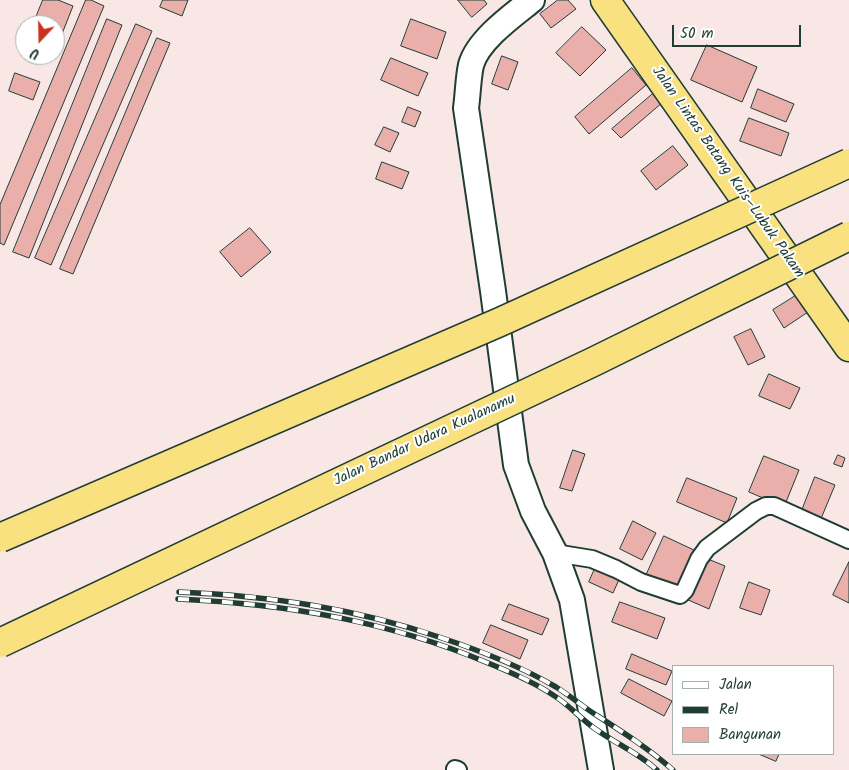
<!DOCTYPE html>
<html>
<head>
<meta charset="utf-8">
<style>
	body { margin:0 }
	#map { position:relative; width:849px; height:770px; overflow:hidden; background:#f9e7e6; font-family:Kalam,sans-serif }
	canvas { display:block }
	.legend { position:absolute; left:672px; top:665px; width:162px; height:90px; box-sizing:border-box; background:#fff; border:1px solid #a5b1ae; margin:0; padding:6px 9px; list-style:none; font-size:15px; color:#1f3d34 }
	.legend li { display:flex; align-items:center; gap:10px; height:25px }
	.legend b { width:25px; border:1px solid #a5b1ae }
	.north { position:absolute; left:15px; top:15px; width:50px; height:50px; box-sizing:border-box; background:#fff; border:1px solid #a5b1ae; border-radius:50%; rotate:201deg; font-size:14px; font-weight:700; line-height:20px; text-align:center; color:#1f3d34 }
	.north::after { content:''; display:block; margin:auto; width:18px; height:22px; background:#c8321e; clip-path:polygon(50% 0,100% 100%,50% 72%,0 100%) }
	.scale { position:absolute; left:672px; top:25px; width:129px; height:22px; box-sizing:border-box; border:2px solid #1f3d34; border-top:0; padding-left:6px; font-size:15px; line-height:18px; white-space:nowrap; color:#1f3d34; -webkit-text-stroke:4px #fff; paint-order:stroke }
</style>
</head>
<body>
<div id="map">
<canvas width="849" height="770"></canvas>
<ul class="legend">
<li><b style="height:6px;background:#fff"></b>Jalan</li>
<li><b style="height:6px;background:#1f3d34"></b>Rel</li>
<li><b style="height:14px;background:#eaafab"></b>Bangunan</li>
</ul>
<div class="north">U</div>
<div class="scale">50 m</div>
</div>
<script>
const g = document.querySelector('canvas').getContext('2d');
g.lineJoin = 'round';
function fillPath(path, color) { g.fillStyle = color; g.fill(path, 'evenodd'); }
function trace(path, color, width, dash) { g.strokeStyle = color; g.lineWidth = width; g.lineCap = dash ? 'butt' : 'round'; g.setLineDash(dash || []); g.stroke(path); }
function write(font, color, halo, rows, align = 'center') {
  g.font = font + ' Kalam,sans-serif'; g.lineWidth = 4; g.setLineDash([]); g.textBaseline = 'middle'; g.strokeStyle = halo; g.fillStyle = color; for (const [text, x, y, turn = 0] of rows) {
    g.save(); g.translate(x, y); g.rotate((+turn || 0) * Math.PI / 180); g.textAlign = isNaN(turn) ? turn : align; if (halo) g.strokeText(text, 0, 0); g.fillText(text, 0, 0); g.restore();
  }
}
const building = new Path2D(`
	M43,0H58L73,6L58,44L55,43V25H33Z
	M86,0H91L104,6L4,245L0,243V205Z
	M163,0H188L182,16L160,7Z
	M458,0H484L487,4L472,17Z
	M558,0H568L576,9L551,28L540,14Z
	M107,19L122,25L29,258L13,252Z
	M411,19L446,32L437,59L401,46Z
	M136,24L152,31L51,265L35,258Z
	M582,27L606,50L580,76L556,53Z
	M157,38L170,43L73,274L60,269Z
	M707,45L757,67L742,102L691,80Z
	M502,56L518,62L508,90L492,84Z
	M391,58L428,73L418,96L381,80Z
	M632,68L646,85L589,134L575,117Z
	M15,73L40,82L33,100L9,91Z
	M758,89L794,104L786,122L751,108Z
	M655,92L663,102L621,138L612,129Z
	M408,107L421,112L415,127L402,122Z
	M749,118L789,133L781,156L740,141Z
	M384,127L399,133L390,152L375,145Z
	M673,146L688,165L656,190L641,171Z
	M382,162L409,172L402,189L376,179Z
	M250,228L271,252L241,277L220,252Z
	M797,295L808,312L784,328L773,310Z
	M751,329L765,357L748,365L734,337Z
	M769,374L800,388L790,409L759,396Z
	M573,450L585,454L572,491L560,488Z
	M838,455L845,458L842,467L834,464Z
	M764,456L799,470L784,507L749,492Z
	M815,477L835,485L820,521L801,513Z
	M687,478L737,498L727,523L677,502Z
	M633,521L656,533L642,560L620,549Z
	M664,536L696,551L677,592L645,578Z
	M703,557L725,566L709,609L686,599Z
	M598,562L622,573L613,593L589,582Z
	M849,562V603L833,595Z
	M749,582L770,590L761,615L740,608Z
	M620,602L665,618L657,639L612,622Z
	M509,604L549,619L542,635L502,620Z
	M491,625L528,640L520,659L483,643Z
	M632,654L672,671L666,685L626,669Z
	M629,679L672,701L664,716L621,693Z
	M759,754H779L776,761Z`);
fillPath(building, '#eaafab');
trace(building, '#1f3d34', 1);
const street = new Path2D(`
	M555,553L592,559L616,569L641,582L680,595L685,590L699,559L707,548L756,511L766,506H774L849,540
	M455,769L458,770`);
const secondary = new Path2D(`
	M532,0C512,16 478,40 471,65C468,79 468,94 466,108L493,291L516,465L533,511L555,553L572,600L601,770`);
const highway = new Path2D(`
	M605,0L849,347`);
trace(street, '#1f3d34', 20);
trace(secondary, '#1f3d34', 28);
trace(highway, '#1f3d34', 31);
trace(street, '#fff', 16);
trace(secondary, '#fff', 24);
trace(highway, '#fae180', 28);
const rail = new Path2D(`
	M179,592C271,596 354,608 442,638C481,651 520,666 556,687C569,695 581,705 593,713C621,731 648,748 673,770
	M178,599C286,604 388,621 488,663C510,672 534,682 553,695C568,704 580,718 594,728C616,744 637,752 657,770`);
trace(rail, '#1f3d34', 5.5);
trace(rail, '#fff', 4, [11]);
const highwayBridge = new Path2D(`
	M0,538L500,322L849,163
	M0,643L593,362L849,236`);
trace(highwayBridge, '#1f3d34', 31, []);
trace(highwayBridge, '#fae180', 28);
write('15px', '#1f3d34', '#fff', [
	["Jalan Lintas Batang Kuis–Lubuk Pakam",727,173,55],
	["Jalan Bandar Udara Kualanamu",425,441,-25]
]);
</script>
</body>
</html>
